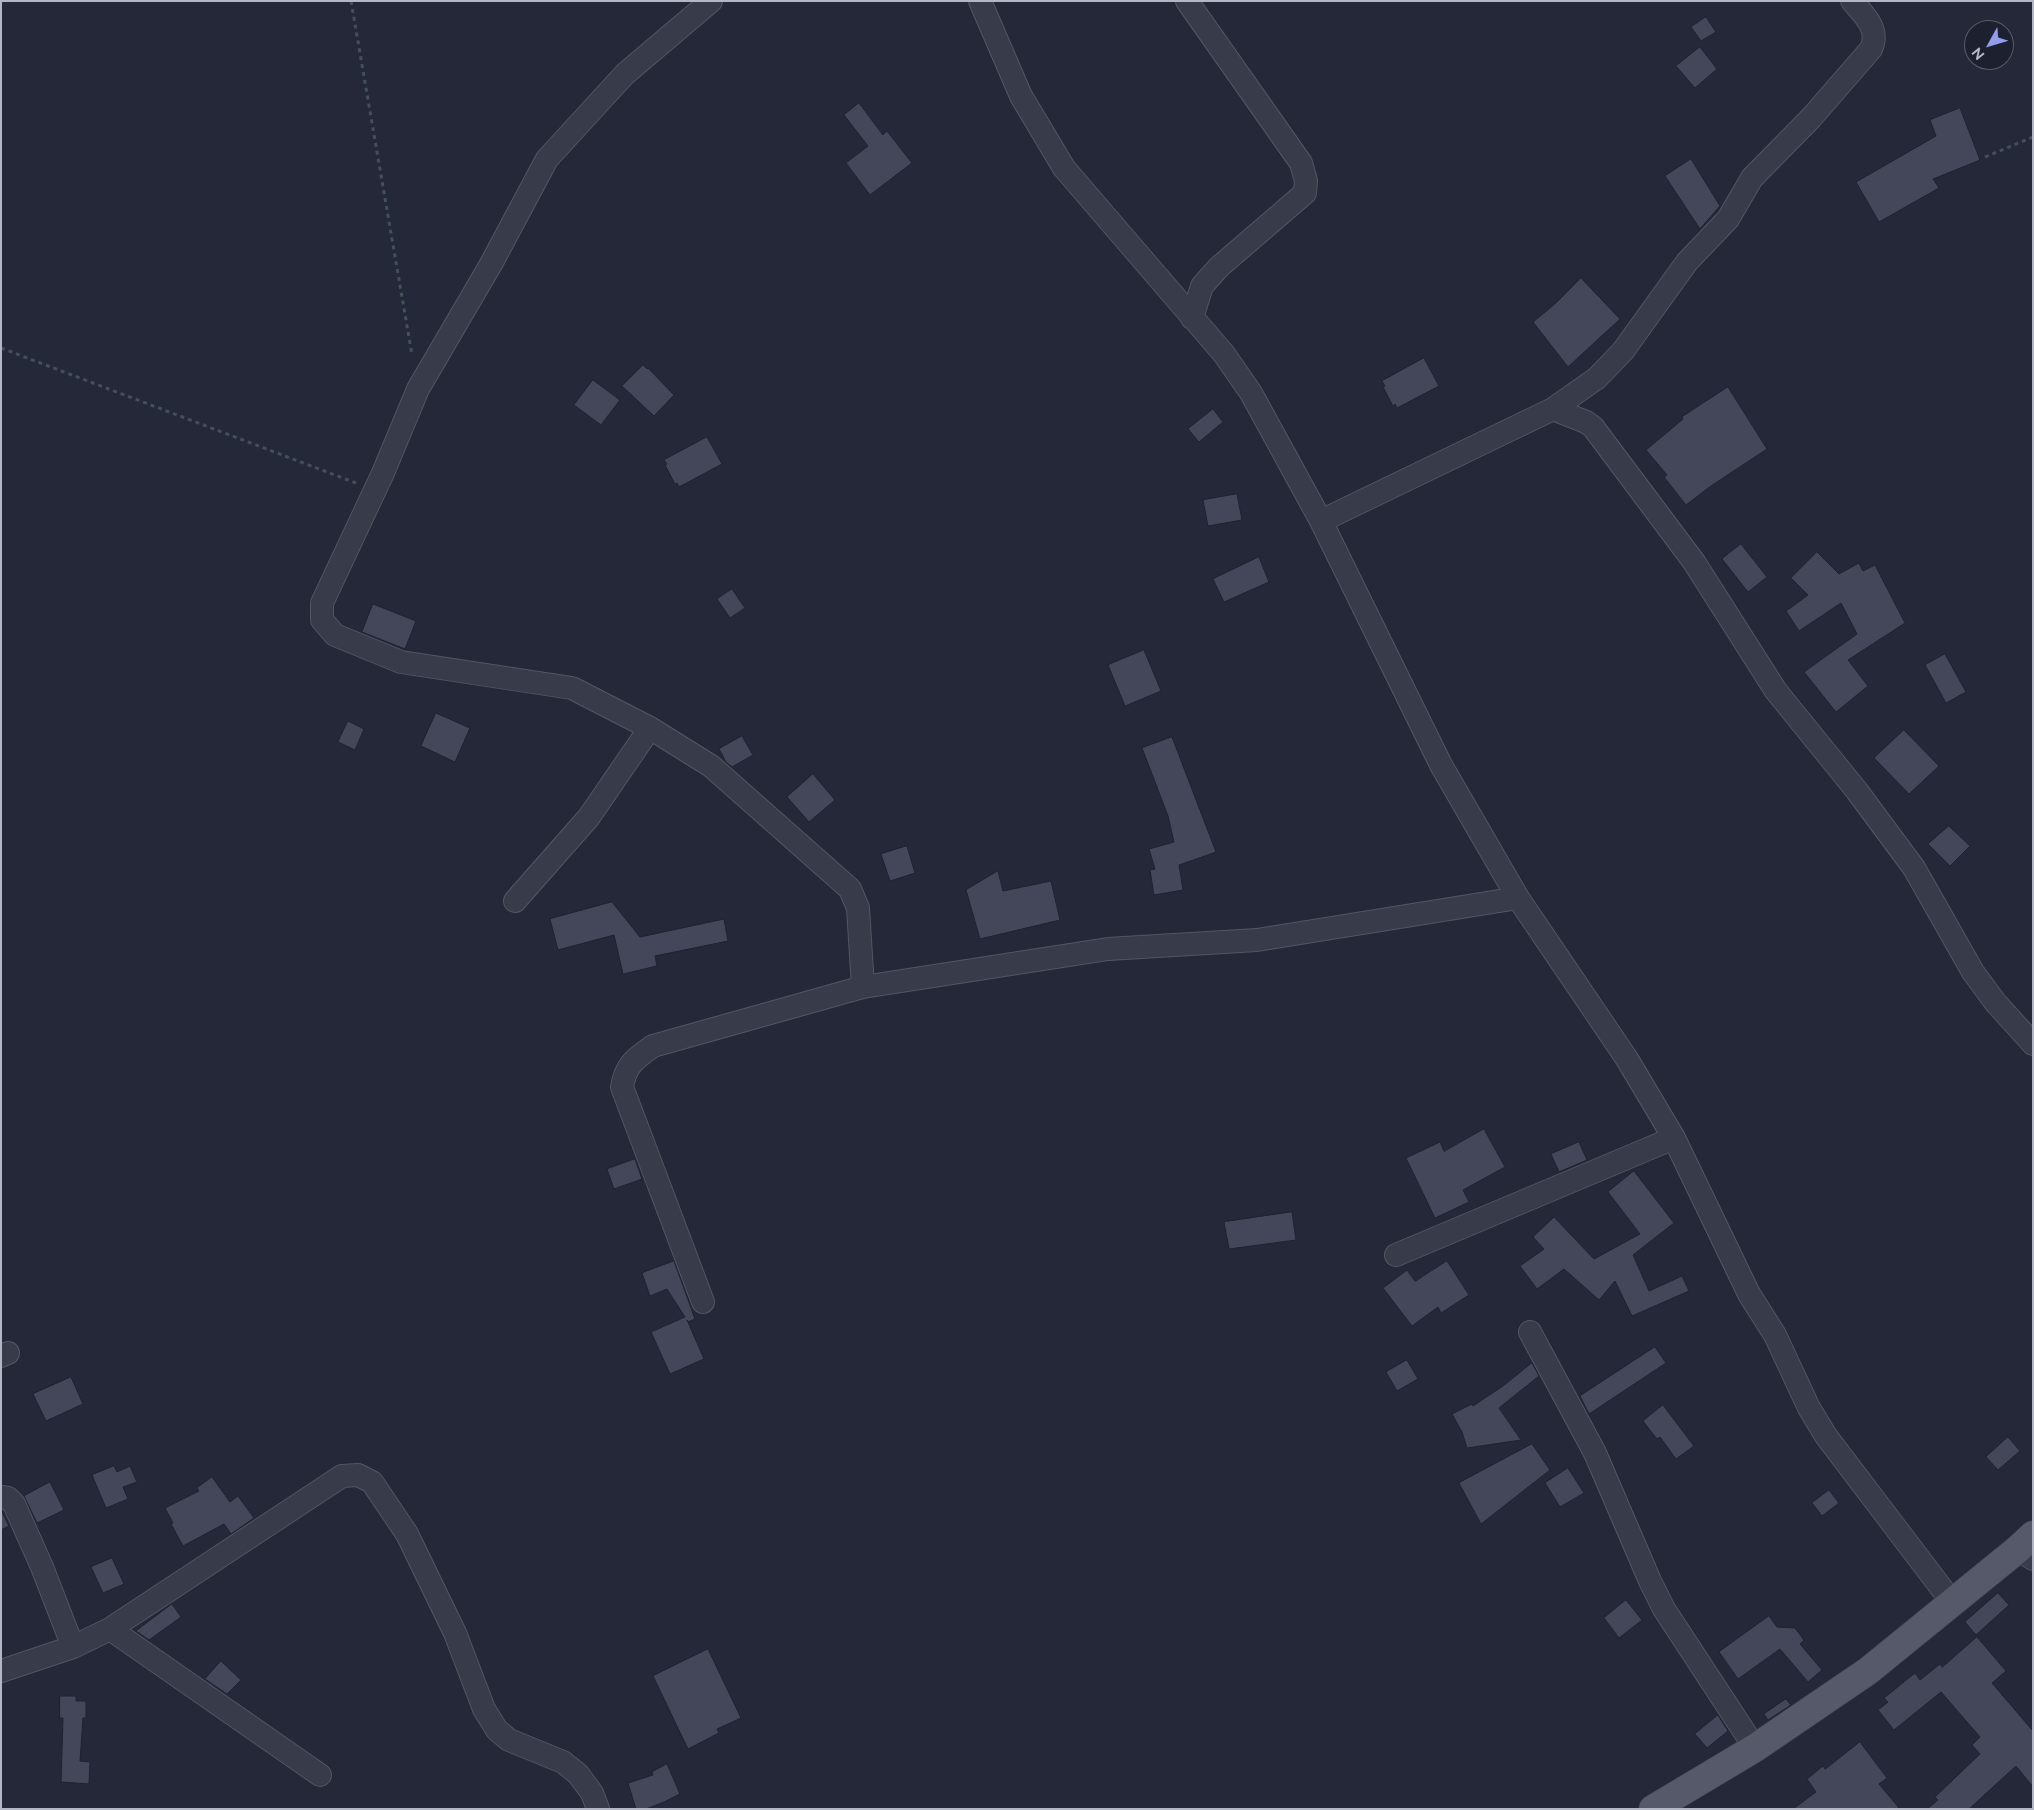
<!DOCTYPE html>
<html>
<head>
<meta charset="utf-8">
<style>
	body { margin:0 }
	#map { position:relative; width:2034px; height:1810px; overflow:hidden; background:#252839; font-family:Raleway,sans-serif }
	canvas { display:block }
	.frame { position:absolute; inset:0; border:2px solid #b3b6c5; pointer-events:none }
	.north { position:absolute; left:1964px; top:20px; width:50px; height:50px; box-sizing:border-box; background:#1d202e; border:1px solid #595c6a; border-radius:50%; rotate:231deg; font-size:14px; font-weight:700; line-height:20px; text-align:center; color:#b3b6c5 }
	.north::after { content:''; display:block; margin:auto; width:18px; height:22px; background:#919ced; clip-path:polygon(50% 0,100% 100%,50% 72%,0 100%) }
</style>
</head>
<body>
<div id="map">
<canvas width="2034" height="1810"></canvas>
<div class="frame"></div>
<div class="north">N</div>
</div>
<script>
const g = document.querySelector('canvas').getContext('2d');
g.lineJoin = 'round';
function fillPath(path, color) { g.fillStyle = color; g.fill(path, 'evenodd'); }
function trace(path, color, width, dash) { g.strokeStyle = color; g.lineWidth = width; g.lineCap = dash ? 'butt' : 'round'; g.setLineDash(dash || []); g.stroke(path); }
const building = new Path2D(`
	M1706,17L1716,32L1701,41L1691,27Z
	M1700,47L1717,69L1695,88L1676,66Z
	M859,103L883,135L887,131L912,163L870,195L846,163L868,146L844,115Z
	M1960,108L1980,160L1933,179L1939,188L1879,222L1856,182L1936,136L1930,120Z
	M1691,159L1720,206L1700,229L1665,176Z
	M1581,278L1620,319L1568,367L1533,322L1556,303Z
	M1424,358L1439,386L1397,408L1395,404L1393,406L1383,387L1385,386L1382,381Z
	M643,365L647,369L648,368L674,395L654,416L622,386Z
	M593,380L620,400L601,425L574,405Z
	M1728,387L1767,449L1711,486L1686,505L1664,477L1667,475L1646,450L1683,419L1682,417Z
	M1213,409L1223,422L1199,442L1188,429Z
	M707,437L722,464L679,487L677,483L675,484L665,465L667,464L664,460Z
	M1237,494L1242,520L1208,526L1203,500Z
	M1741,544L1767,577L1748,592L1722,559Z
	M1817,552L1839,574L1859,563L1863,571L1875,565L1905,623L1848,660L1868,686L1836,712L1804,672L1857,634L1841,603L1799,631L1786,611L1808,595L1791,578Z
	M1259,557L1269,582L1224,602L1213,579Z
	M732,589L745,608L730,618L717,599Z
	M373,604L416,621L405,649L362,632Z
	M1144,650L1161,691L1125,706L1108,665Z
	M1945,654L1966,692L1946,703L1925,665Z
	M436,713L470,728L455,762L421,746Z
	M348,721L364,729L355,750L338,742Z
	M1904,730L1939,766L1909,794L1874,758Z
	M742,736L753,755L732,767L726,762L719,749Z
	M1172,737L1216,852L1179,865L1183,890L1154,895L1150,870L1155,869L1149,849L1174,842L1168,816L1142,748Z
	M813,774L835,800L809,822L787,797Z
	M1949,826L1970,846L1950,866L1928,844Z
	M907,846L915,873L890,881L881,854Z
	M998,871L1003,891L1051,881L1060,920L980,939L966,890Z
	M612,902L640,937L724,919L728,941L655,956L657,966L623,974L614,935L558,950L550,919Z
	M1484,1129L1505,1167L1463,1190L1469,1202L1435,1218L1406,1158L1440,1142L1444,1151Z
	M1579,1142L1587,1160L1559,1172L1551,1154Z
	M635,1159L642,1179L614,1189L607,1169Z
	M1634,1171L1674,1223L1633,1255L1649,1291L1682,1276L1689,1291L1632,1316L1615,1281L1599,1300L1564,1269L1537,1289L1520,1266L1544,1249L1533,1237L1554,1217L1594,1259L1640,1234L1608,1192Z
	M1292,1212L1296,1240L1229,1249L1224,1222Z
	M674,1261L695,1319L688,1322L687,1320L704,1359L670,1374L651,1332L685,1317L667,1289L650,1296L642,1273Z
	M1447,1261L1469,1295L1441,1313L1438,1307L1412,1326L1383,1288L1407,1270L1415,1281Z
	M1655,1347L1666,1363L1589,1414L1580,1396Z
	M1407,1360L1418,1379L1397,1391L1386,1372Z
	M1532,1363L1539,1376L1499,1408L1521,1440L1467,1448L1462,1432L1452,1414L1472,1404L1473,1406L1503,1386Z
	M71,1377L83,1404L46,1421L33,1394Z
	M1663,1405L1694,1446L1676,1459L1660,1437L1657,1439L1643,1421Z
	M2008,1437L2020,1451L1998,1470L1986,1457Z
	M1532,1444L1550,1470L1481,1524L1459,1483Z
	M114,1466L117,1472L130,1466L137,1482L123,1487L128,1499L106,1508L92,1475Z
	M1568,1468L1584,1493L1560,1507L1545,1483Z
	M212,1477L230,1502L238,1496L254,1518L231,1534L224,1524L183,1546L171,1524L173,1523L165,1508L199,1491L197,1488Z
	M50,1482L64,1510L37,1523L24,1496Z
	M1829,1490L1839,1503L1822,1516L1812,1503Z
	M1,1510L9,1526L1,1530Z
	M112,1558L124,1584L103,1593L91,1567Z
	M1998,1593L2009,1605L1976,1635L1965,1622Z
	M1626,1600L1642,1620L1619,1638L1604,1618Z
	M172,1604L181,1617L149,1640L136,1631Z
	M1769,1616L1777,1627L1795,1628L1804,1640L1800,1644L1822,1670L1808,1682L1780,1649L1738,1679L1719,1652Z
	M1977,1637L2006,1671L1992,1683L2033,1731V1787L2016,1766L1969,1809H1927L1938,1800L1935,1797L1980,1754L1972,1745L1980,1737L1941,1692L1894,1730L1878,1710L1888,1702L1884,1698L1915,1673L1920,1680L1940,1664L1942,1667Z
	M708,1649L741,1718L717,1729L719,1733L688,1749L653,1676Z
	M221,1661L241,1680L227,1694L205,1679Z
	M60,1696H76V1701H86V1718H83L80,1761L90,1762L89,1784L61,1782L63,1718H60Z
	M1786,1699L1791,1705L1768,1720L1764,1714Z
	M1718,1715L1728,1731L1707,1748L1695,1734Z
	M1860,1742L1887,1778L1879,1784L1900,1809H1793L1816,1792L1807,1779L1823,1766L1825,1769Z
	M667,1764L680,1794L664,1802L646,1809H636L628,1783L653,1775L652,1772Z`);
fillPath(building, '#44475a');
trace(building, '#1f2230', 1);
const minor = new Path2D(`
	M711,1L625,74L547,159L491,264L418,389L383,473L322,603V620L335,635L401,662L572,688L650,728L711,766L850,889L858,908L863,987
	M980,1L1021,96L1064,168L1224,354L1251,393L1321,521L1441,765L1518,898L1627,1059L1674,1138L1749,1294L1775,1335L1809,1408L1826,1436L1952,1602
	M1187,1L1301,163L1306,181L1305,193L1219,267L1202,286L1192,318
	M1553,409L1586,422L1593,427L1694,562L1776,691L1857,791L1914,868L1973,972L1995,1002L2033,1044
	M1321,521L1553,409L1597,378L1623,351L1687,262L1728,219L1752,178L1811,118L1871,49C1880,29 1865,16 1852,1
	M515,901L589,817L650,728
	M1396,1255L1674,1138
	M703,1302L622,1087C626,1064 635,1059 653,1046L863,987L1108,949L1257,940L1518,898
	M1530,1332L1595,1453L1650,1581L1664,1609L1755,1748
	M1,1356L8,1353
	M1,1497L8,1498L14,1504L42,1567L73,1647
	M2018,1549L2033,1559
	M110,1629L320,1775
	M1,1671L73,1647L110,1629L342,1476L358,1475L372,1482L407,1534L455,1633L484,1709L497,1730L509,1740L563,1762L578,1774L592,1793L598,1809`);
const major = new Path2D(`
	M1653,1809L1755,1748L1868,1671L2018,1549L2033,1535`);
trace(minor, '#535664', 24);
trace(major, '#414452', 29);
trace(new Path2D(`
	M351,1L412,355
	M1985,157L2033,137
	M1,348L356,483`), '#445057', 3, [4, 4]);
trace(minor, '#383b49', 22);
trace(major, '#565969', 28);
</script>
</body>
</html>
